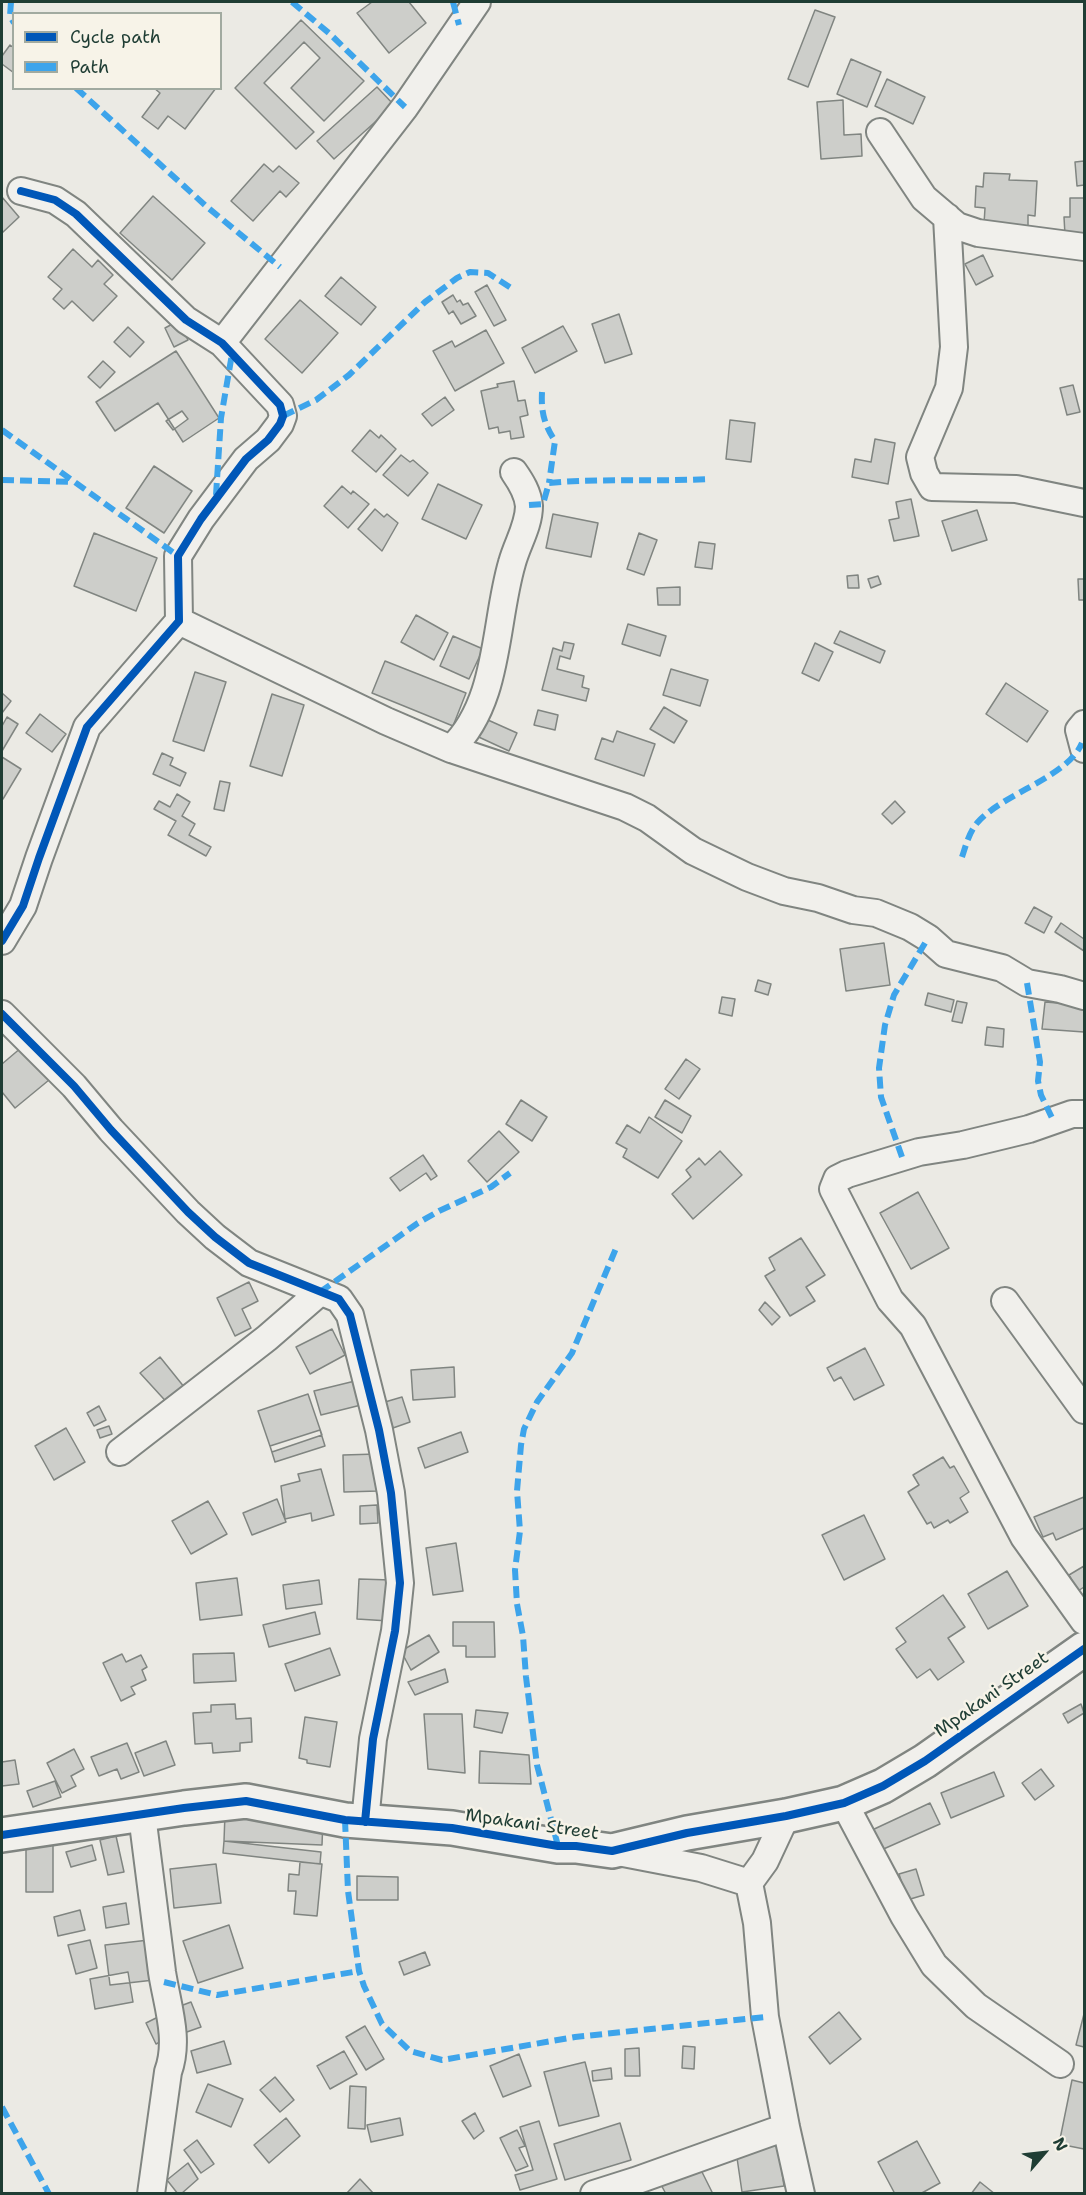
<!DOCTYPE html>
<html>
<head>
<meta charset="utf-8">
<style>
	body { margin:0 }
	#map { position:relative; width:1086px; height:2195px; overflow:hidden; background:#ebeae4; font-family:"Shantell Sans",sans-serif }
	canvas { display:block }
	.frame { position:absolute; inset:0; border:3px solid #1f3d34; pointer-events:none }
	.legend { position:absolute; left:12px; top:12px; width:210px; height:78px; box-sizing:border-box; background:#f7f3e8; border:2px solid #a1aaa0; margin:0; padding:8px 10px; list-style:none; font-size:18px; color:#1f3d34 }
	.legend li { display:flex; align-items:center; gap:12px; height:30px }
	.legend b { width:30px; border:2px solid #a1aaa0 }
	.north { position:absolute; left:1014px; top:2123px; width:60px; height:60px; -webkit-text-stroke:4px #f7f3e8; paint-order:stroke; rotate:62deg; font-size:16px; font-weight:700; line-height:24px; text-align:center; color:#1f3d34 }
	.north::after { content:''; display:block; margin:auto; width:21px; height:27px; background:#1f3d34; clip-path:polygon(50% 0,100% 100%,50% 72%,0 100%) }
</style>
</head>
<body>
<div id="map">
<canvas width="1086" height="2195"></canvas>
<div class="frame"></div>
<ul class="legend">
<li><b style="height:8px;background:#0057b8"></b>Cycle path</li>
<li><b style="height:8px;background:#3da4eb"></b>Path</li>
</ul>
<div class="north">N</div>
</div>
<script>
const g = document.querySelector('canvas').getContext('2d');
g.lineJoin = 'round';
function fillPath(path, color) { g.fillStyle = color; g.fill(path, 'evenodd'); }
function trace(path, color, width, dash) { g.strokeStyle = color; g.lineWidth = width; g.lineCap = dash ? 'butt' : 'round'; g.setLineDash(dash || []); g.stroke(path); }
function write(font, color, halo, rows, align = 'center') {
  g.font = font + ' "Shantell Sans",sans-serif'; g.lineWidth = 5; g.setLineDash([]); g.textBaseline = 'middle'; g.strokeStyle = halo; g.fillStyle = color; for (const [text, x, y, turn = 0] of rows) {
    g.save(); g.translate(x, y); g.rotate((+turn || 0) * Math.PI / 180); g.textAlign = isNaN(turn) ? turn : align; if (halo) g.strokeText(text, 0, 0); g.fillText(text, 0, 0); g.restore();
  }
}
const building = new Path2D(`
	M372,2H409L426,23L389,53L357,13Z
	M815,10L835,17L808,87L788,79Z
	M301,20L364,81L324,121L291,88L320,58L304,42L264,83L314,132L296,149L235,88Z
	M10,45L14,48V73L2,64V56Z
	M851,59L881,72L867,107L837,94Z
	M887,79L925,97L913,124L875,106Z
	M377,87L394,105L334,159L317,141Z
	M154,88H216L185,129L168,116L158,129L142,117L160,93Z
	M843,100L844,135L861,134L862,156L821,159L817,102Z
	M1084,161V185L1077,186L1075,162Z
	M264,164L273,172L279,166L299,183L286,197L280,191L253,221L231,201Z
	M984,173L1010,174L1009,180L1037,181L1035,216L1028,215V227L984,224L985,208L975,207L976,186L983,187Z
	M153,196L205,243L172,280L120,233Z
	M2,197L19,217L2,233Z
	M1070,198H1084V252L1065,235L1064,217H1070Z
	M73,249L92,267L98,260L113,275L104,284L117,296L93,321L72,301L64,309L53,299L62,289L48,277Z
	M983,255L993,276L976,285L965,264Z
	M341,277L376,307L361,325L325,296Z
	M487,285L506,320L494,326L475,292Z
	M453,295L457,302L460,300L463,305L468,303L476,316L461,324L453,311L449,314L442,302Z
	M300,300L338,333L302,373L265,339Z
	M619,314L632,354L605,363L592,324Z
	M178,321L188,340L174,347L165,328Z
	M563,326L577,351L535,373L522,348Z
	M128,327L144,342L130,357L114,342Z
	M486,330L504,363L455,391L433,351L452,341L455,347Z
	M176,351L219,418L183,442L158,403L115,431L96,402Z
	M103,361L115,372L100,388L88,377Z
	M514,381L518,401L525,400L528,415L520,417L524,437L511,439L510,431L499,433L498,427L489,429L481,391L498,387L497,384Z
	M1073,385L1080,412L1067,415L1060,388Z
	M445,397L454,410L432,426L422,414Z
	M182,411L188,419L173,430L166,421Z
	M730,420L755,423L751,462L726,459Z
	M370,430L379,438L381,435L396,449L376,472L352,451Z
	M875,439L895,443L888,484L852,477L855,459L871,462Z
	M401,455L410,462L413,460L428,473L408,496L383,475Z
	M154,466L192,491L164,533L126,508Z
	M438,484L482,505L466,539L422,519Z
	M342,486L351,494L353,491L369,504L348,528L324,506Z
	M911,499L919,536L894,541L889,520L899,518L896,502Z
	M375,509L384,517L387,514L398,523L382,551L358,529Z
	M977,510L987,540L952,551L942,521Z
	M553,514L598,523L591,557L546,548Z
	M94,533L157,558L136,611L74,586Z
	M639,533L657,540L644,575L627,569Z
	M699,542L715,544L712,569L695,567Z
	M858,575L859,588H848L847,576Z
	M878,576L881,584L871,588L868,579Z
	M1078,579H1084V600H1079Z
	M680,587V605H658L657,588Z
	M416,615L448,633L434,660L401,642Z
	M628,624L666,636L660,656L622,644Z
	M840,631L885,651L880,663L834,643Z
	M453,636L483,649L469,679L440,666Z
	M564,642L574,644L570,659L560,656L557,669L584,676L582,687L589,689L586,701L542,690L553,648L562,651Z
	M815,643L833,652L819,681L802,673Z
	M385,661L466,693L453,726L372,693Z
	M671,669L708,680L700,706L663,695Z
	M195,672L226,682L204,751L173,741Z
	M1006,683L1048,711L1027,742L986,714Z
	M2,693L11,701L2,713Z
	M272,694L304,705L282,776L250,766Z
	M664,707L687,721L674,743L650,729Z
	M538,710L558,715L555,730L534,725Z
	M40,714L66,734L52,752L26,733Z
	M479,716L517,733L509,751L470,733Z
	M7,717L18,724L2,751V726Z
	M617,731L655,744L644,776L595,759L602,738L613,742Z
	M162,753L173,758L170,765L186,773L180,786L153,774Z
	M2,757L21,769L3,799L2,798Z
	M220,781L230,783L224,811L214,809Z
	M177,794L190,802L182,816L195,824L189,835L211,847L206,856L168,835L176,821L154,809L159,801L170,807Z
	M895,801L905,812L892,824L882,814Z
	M1034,907L1052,917L1044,933L1025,923Z
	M1061,923L1084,939V951L1055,932Z
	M884,943L890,985L846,991L840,949Z
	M758,980L771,984L768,995L755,991Z
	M928,993L954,1000L951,1012L925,1005Z
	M722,997L735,999L732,1016L719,1013Z
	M957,1001L967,1003L962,1023L952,1021Z
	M1045,1002L1084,1005V1032L1042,1029Z
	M987,1027L1004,1029L1003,1047L985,1045Z
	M22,1047L49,1080L15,1108L2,1092V1064Z
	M686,1059L700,1069L679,1099L665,1089Z
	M521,1100L547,1117L532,1141L506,1124Z
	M665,1100L691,1116L682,1133L655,1117Z
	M649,1117L682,1141L658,1178L623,1157L627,1149L616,1143L627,1125L640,1133Z
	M499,1131L519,1152L487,1182L468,1161Z
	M720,1151L742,1175L693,1219L672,1194L691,1177L686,1170L699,1158L705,1165Z
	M423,1155L437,1176L431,1180L426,1173L400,1191L390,1178Z
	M918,1192L949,1248L911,1269L880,1213Z
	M801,1238L825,1275L806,1287L815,1301L790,1316L765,1276L775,1270L769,1258Z
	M249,1282L258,1301L242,1309L251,1328L235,1336L217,1298Z
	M765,1302L780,1317L772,1325L759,1310Z
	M332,1329L345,1355L310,1374L296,1347Z
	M865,1348L884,1385L854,1400L841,1377L834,1381L827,1368Z
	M160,1357L189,1393L172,1408L140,1373Z
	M454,1367L455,1397L413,1400L411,1370Z
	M355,1381L361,1405L321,1415L314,1391Z
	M308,1394L322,1435L272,1452L258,1411Z
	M402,1397L410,1422L393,1428L385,1402Z
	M99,1406L106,1420L94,1426L87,1413Z
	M109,1426L112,1434L100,1438L97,1430Z
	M66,1428L85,1462L54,1480L35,1446Z
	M320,1430L325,1446L275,1462L270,1446Z
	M461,1432L468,1452L425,1468L418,1448Z
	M377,1454L378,1491L344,1492L343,1455Z
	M943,1457L950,1468L954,1466L969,1492L960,1498L968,1512L950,1523L948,1520L934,1528L931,1522L927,1524L908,1492L919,1485L913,1475Z
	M321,1469L334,1515L312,1521L311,1513L285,1519L281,1486L300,1481L298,1474Z
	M1084,1497V1528L1056,1540L1053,1533L1043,1537L1034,1517Z
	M277,1499L286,1522L252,1535L243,1513Z
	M208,1501L227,1534L191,1554L172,1521Z
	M377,1505L378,1523L360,1524V1506Z
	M864,1515L885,1559L844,1580L822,1535Z
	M456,1543L463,1591L433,1595L426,1548Z
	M1084,1566V1587L1078,1591L1069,1575Z
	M1007,1571L1028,1606L988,1629L968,1594Z
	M237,1578L242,1615L200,1620L196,1583Z
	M359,1579L391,1580L389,1621L357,1619Z
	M319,1580L322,1604L286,1609L283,1585Z
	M943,1595L965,1627L948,1638L964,1662L938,1680L930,1669L917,1678L896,1649L906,1642L896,1628Z
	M315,1612L320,1634L269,1647L263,1625Z
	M453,1622H494L495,1657H466V1646H453Z
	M429,1635L439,1652L411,1670L401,1651Z
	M330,1648L340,1675L295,1691L285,1664Z
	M234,1653L236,1681L194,1683L193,1654Z
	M122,1654L126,1662L141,1655L147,1667L142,1670L146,1680L131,1687L135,1694L121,1701L103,1663Z
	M445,1669L448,1682L415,1695L408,1682Z
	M235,1704L236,1719L251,1718L252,1742L240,1743V1751L213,1753L212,1743L195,1744L193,1713L211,1712V1705Z
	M1081,1704L1084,1713L1068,1723L1063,1714Z
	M476,1710L508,1713L502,1733L474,1727Z
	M424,1714H462L465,1773L428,1769Z
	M305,1717L337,1722L330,1767L307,1763V1760L299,1758Z
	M166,1741L175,1765L144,1776L135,1753Z
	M127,1743L139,1772L121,1779L117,1769L99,1776L91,1757Z
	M74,1749L84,1769L71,1776L76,1786L62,1793L47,1763Z
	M480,1751L529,1755L531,1784L479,1783Z
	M15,1760L19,1784L2,1786V1762Z
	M1041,1769L1054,1786L1035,1800L1022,1783Z
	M994,1772L1004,1796L951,1818L941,1793Z
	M55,1781L61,1797L33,1807L27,1791Z
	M930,1803L940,1824L879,1851L870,1831Z
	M225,1814L323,1819L322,1845L224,1841Z
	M26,1836H53V1892H26Z
	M116,1836L124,1872L108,1875L100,1840Z
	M224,1841L321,1852L320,1864L223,1853Z
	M92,1845L96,1860L71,1867L66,1852Z
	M300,1862L322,1864L317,1916L294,1914L296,1891H288L289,1874L299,1875Z
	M216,1864L221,1903L174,1908L170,1869Z
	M916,1869L924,1895L907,1900L899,1874Z
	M357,1876L398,1877V1900H357Z
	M126,1903L129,1924L106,1928L103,1907Z
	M80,1910L85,1930L58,1936L54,1917Z
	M229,1925L243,1968L198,1983L183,1941Z
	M90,1940L97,1968L76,1974L68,1945Z
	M149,1940L154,1980L110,1985L105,1945Z
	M425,1952L430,1965L404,1975L399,1962Z
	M128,1972L133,2002L95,2009L90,1979Z
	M191,2002L201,2027L184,2033L175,2008Z
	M839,2012L861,2039L830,2064L809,2037Z
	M1084,2014V2047L1076,2045Z
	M160,2016L170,2037L156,2044L146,2023Z
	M365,2026L384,2059L366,2070L346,2037Z
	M224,2041L231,2064L197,2073L191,2051Z
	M683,2046L695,2047L694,2069L682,2068Z
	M639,2048L640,2076H625V2049Z
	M344,2051L357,2074L330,2089L317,2066Z
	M519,2054L531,2086L503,2097L490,2066Z
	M585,2062L599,2116L559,2126L544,2072Z
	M611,2068L612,2079L593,2081L592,2071Z
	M275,2077L294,2100L280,2112L260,2090Z
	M1072,2080L1084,2083V2149L1059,2144Z
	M208,2084L243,2099L231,2127L196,2112Z
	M350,2086L366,2087L365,2129L348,2128Z
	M475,2113L484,2131L474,2139L462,2121Z
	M286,2118L300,2136L269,2163L254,2145Z
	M400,2118L403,2135L371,2142L367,2125Z
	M539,2121L557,2179L520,2190L515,2175L533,2170L520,2127Z
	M620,2123L631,2160L565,2180L554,2144Z
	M517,2130L525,2146L519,2148L528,2166L516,2171L500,2138Z
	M197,2140L214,2164L201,2173L184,2150Z
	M917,2141L940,2183L920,2194H895L878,2162Z
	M778,2145L784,2186L742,2192L736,2151Z
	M697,2162L713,2194H666L659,2181Z
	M188,2163L198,2179L181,2194H178L167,2180Z
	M360,2179L374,2194H346Z
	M980,2182L995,2194H971Z`);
fillPath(building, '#cdceca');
trace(building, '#808581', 1.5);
const street = new Path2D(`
	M880,132L924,198L957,226L978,233L1084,247
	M947,217L954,347L949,388L920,457L924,473L932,487L1016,489L1084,503
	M222,343L405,107L477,2
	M179,621L386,721L451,749C500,702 494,624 512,563C517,544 529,526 529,506C528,493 521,482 514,472
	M1084,724L1079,730L1084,749
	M451,749L625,807L647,818L693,851L747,877L784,891L818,898L853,910L876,913L910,927L928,938L946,954L1002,968L1027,983L1060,989L1084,996
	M2,941L23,906L39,858L87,727L179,621L178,556L201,519L246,459L268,440L280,424L283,416L280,405L222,343L186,320L76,214L55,200L21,191
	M2,1014L74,1086L111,1130L188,1212L215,1237L249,1263L339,1299L350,1315L379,1430L391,1493L400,1583L395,1631L373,1739L365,1822
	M1084,1114H1072L1029,1129L963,1145L919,1152L847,1174L837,1179L833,1189L890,1300L913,1326L1024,1537L1084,1621
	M1005,1301L1084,1410
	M120,1452L267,1338L320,1292
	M844,1803L904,1916L934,1965L976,2006L1060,2064
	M142,1815C149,1867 155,1920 162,1972C167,2005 180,2039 168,2072L151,2194
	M786,1816L765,1861L749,1883L757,1923L765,2017L786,2127L801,2194
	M618,1852L701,1868L749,1883
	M594,2194L635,2181L786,2127`);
const secondary = new Path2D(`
	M2,1835L184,1808L246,1801L345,1820L452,1828L558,1846H576L612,1851L687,1833L786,1816L844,1803L883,1786L925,1761L1084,1649`);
trace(street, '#808581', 30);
trace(secondary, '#808581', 38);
trace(street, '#f1f0ec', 26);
trace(secondary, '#f1f0ec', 33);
trace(new Path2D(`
	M11,2L10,16L14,23
	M292,2L330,34L405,107
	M453,2L459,25
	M76,88L206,206L280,267
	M542,392C541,412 544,424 555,441L549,483
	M283,416L316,400L349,375L425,302L457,278L470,272L488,273L514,290
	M2,430L178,556
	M2,480L73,482
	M216,495L221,418L232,354
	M529,505L543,504L549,483C602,478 655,482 708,479
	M962,857C966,845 969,833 977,823C1003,793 1067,778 1082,743
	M1027,983L1040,1062L1038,1081L1041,1095L1053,1120
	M902,1157L881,1097L879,1068L885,1025L894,995L928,938
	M320,1292L418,1223L439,1211L491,1187L510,1173
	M345,1820L348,1891L359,1971L364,1986L382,2024L410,2051L442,2060L575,2037L765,2017
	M558,1846L537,1765L526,1677L523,1636L517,1604L515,1570L520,1531L517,1491L521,1445L524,1429L537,1402L572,1353L617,1246
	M164,1982L217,1995L359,1971
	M2,2107L49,2194`), '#3da4eb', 6, [12, 6]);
trace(new Path2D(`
	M2,941L23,906L39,858L87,727L179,621L178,556L201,519L246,459L268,440L280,424L283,416L280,405L222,343L186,320L76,214L55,200L21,191
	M2,1014L74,1086L111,1130L188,1212L215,1237L249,1263L339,1299L350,1315L379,1430L391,1493L400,1583L395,1631L373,1739L365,1822
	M2,1835L184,1808L246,1801L345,1820L452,1828L558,1846H576L612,1851L687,1833L786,1816L844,1803L883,1786L925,1761L1084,1649`), '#0057b8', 8);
write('18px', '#1f3d34', '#f7f3e8', [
	["Mpakani Street",992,1695,-35],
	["Mpakani Street",532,1825,8]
]);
</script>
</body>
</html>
